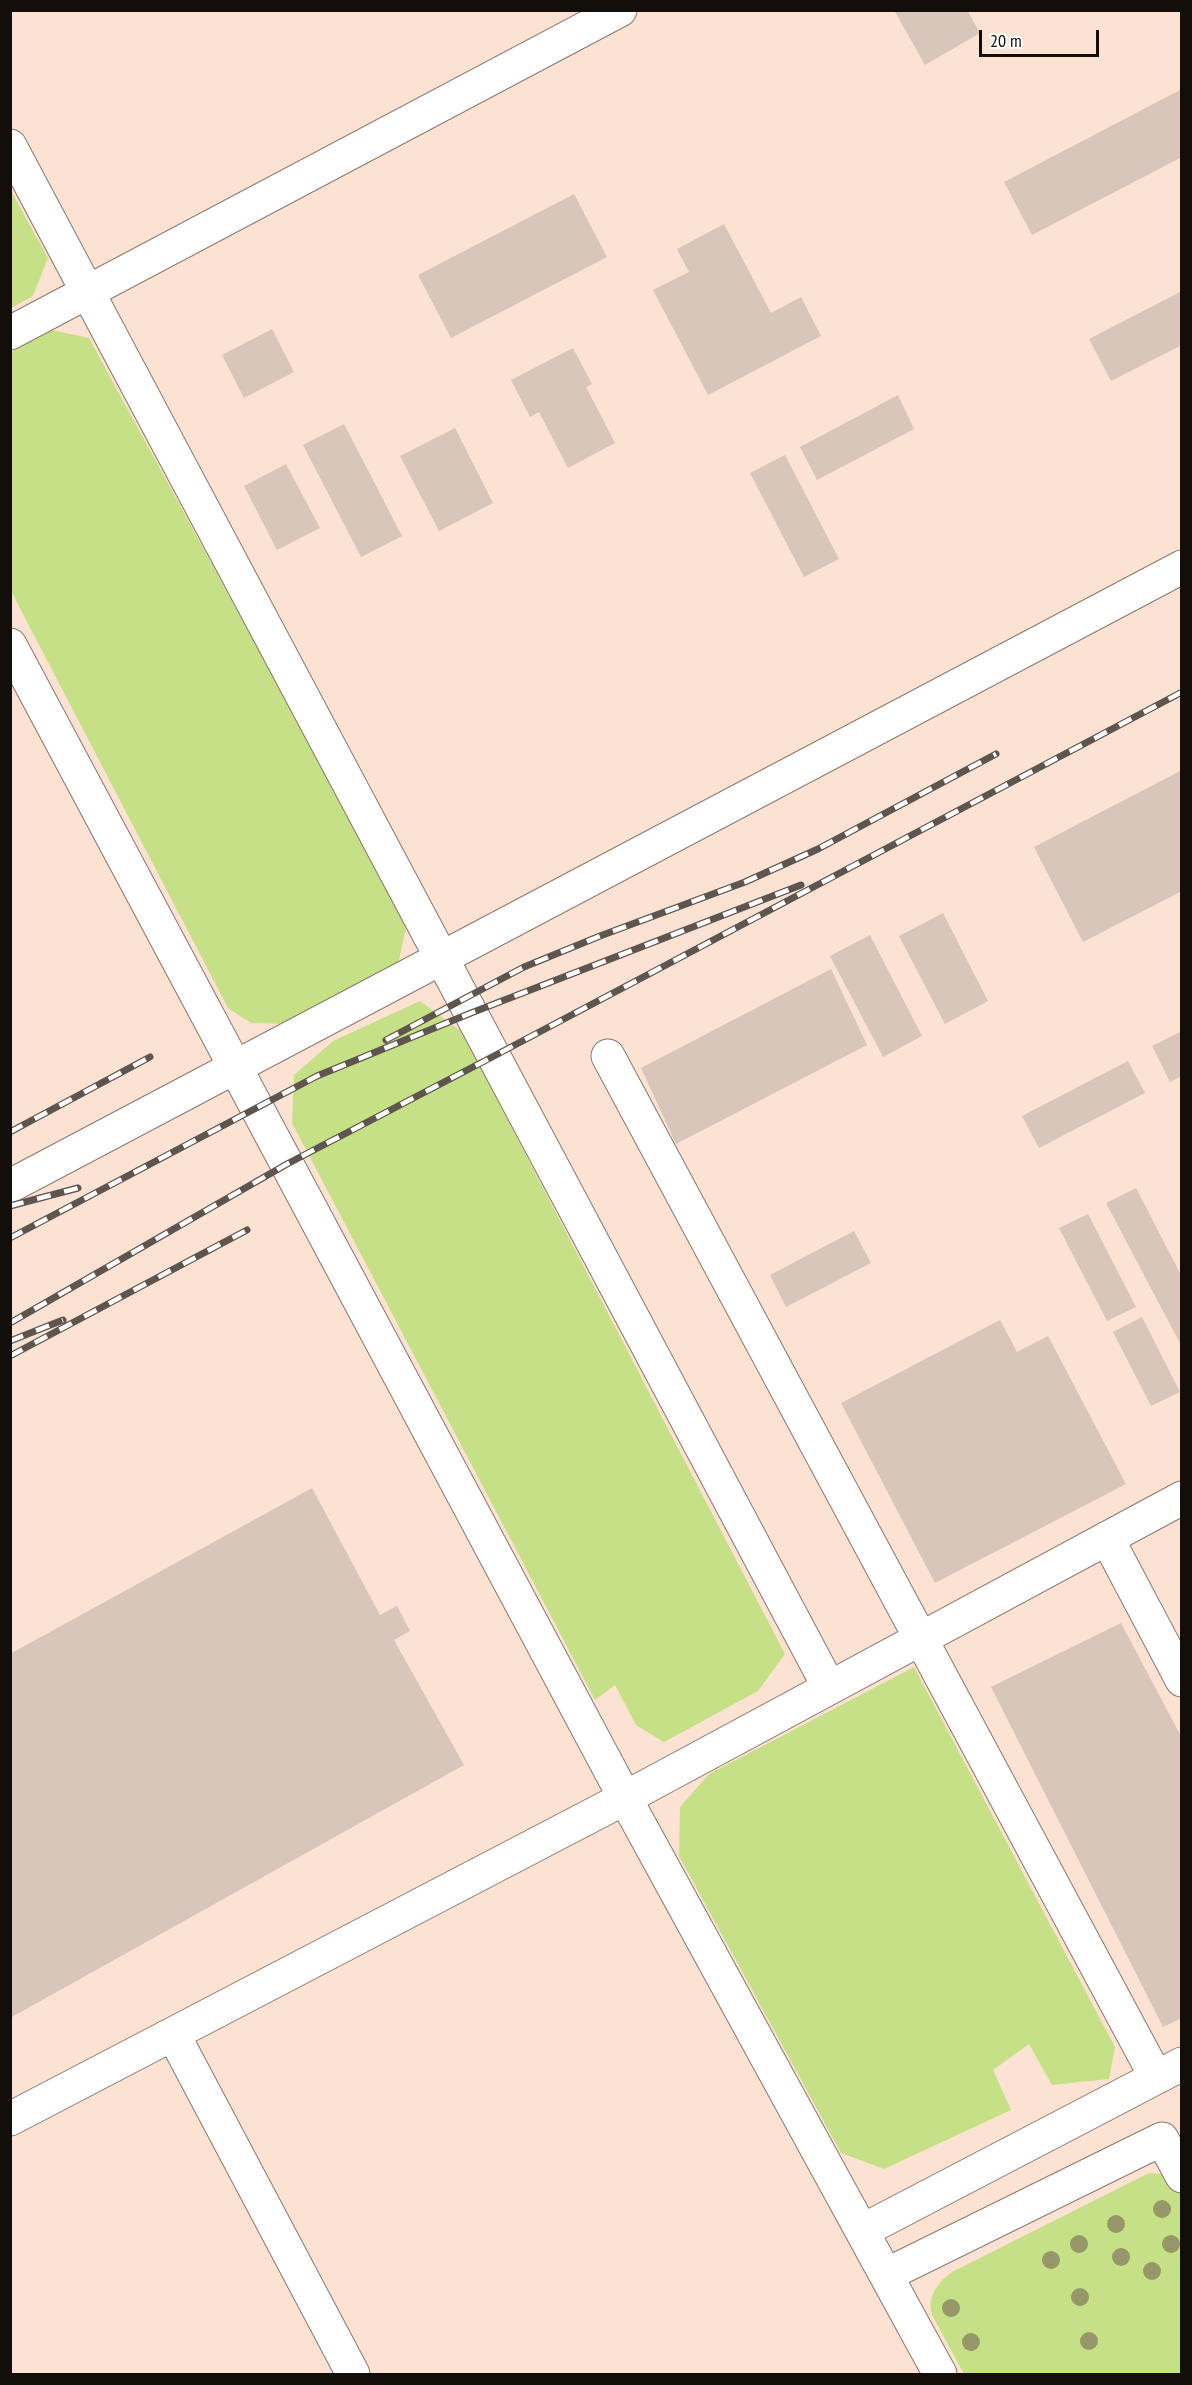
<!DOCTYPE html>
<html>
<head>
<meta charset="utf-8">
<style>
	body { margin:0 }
	#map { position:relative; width:1192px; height:2385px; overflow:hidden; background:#fdeee5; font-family:"PT Sans Narrow",sans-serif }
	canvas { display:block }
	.frame { position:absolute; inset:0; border:12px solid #140e0a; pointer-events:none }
	.scale { position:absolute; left:979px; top:30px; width:120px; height:27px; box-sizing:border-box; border:3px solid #140e0a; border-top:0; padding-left:8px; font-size:18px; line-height:21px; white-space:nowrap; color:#140e0a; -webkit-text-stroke:4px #fff; paint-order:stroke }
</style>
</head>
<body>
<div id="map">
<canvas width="1192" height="2385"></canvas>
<div class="frame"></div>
<div class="scale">20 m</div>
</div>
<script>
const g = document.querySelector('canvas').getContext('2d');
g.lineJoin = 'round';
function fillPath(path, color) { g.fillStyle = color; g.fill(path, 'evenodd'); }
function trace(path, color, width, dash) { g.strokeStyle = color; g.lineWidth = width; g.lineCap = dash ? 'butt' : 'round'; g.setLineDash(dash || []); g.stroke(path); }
fillPath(new Path2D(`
	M11,11H1181V2374H11Z`), '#fce2d2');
fillPath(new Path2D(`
	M10,189L48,258L33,296L11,308Z
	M52,330L89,338L407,923L397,970L297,1024L251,1023L228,1008L11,591L10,353Z
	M420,1001L462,1032L785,1654L758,1691L664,1742L636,1725L615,1685L595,1700L292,1123L294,1075L333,1041Z
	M914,1667L1115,2047L1109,2079L1052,2085L1029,2044L993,2070L1011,2110L884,2169L841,2153L679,1856L680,1807L709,1774Z
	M1149,2173L1163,2174L1181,2192V2374H964L932,2315C927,2296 937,2283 952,2272Z`), '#c6e185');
fillPath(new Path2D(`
	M894,10H967L980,33L925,65Z
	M1182,89V157L1032,235L1004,182Z
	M574,194L607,257L451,338L418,275Z
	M724,224L771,313L801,297L821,336L708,395L653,290L689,272L677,249Z
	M1182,291V345L1111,381L1089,339Z
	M272,329L294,372L244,398L222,355Z
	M573,348L592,384L586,387L615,443L568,468L539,412L530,417L511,380Z
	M898,395L914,429L817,480L800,447Z
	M344,424L402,536L361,557L303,445Z
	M455,428L493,503L439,531L400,456Z
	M785,455L839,559L804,577L750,473Z
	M286,464L320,528L277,550L244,486Z
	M1182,770V891L1083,942L1034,847Z
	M943,913L988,1001L945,1024L899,936Z
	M870,935L922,1036L883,1057L830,956Z
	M831,969L867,1045L676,1144L641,1068Z
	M1182,1031V1076L1170,1082L1152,1046Z
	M1128,1061L1145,1093L1039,1148L1022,1116Z
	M1136,1188L1182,1277V1347L1106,1203Z
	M1088,1214L1136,1307L1107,1321L1059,1228Z
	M854,1231L871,1263L786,1307L770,1275Z
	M1142,1317L1180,1392L1151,1406L1113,1332Z
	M1000,1320L1017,1352L1048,1336L1126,1484L935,1583L841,1403Z
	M312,1488L380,1615L397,1606L410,1631L394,1640L464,1765L10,2018V1654Z
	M1121,1623L1182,1738V2018L1163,2027L991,1687Z`), '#d8c6bb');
const minor = new Path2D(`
	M10,146L829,1687
	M10,333L620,10
	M10,645L625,1798L940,2374
	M608,1056L1156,2077
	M10,1186L1182,567
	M1107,1538L1182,1680
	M173,2034L353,2374
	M10,2119L625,1798L1182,1498
	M862,2231L1182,2064
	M886,2275L1162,2139L1182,2176`);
trace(minor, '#89786e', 35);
trace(minor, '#fff', 33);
const rail = new Path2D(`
	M386,1040L524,967L600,936L745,882L818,849L996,754
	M10,1132L150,1057
	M10,1206L78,1188
	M10,1238L317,1076L471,1013L801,885
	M10,1323L287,1164L494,1056L1182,692
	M10,1341L63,1320
	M10,1356L247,1230`);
trace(rail, '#5e554f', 7);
trace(rail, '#fff', 4.5, [14]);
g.fillStyle = '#96986a';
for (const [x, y] of [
	[1162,2209],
	[1116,2224],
	[1079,2244],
	[1171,2244],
	[1121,2257],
	[1051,2260],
	[1152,2271],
	[1080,2297],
	[951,2308],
	[1089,2341],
	[971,2342]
]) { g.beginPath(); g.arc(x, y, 9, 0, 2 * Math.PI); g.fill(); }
</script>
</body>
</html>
